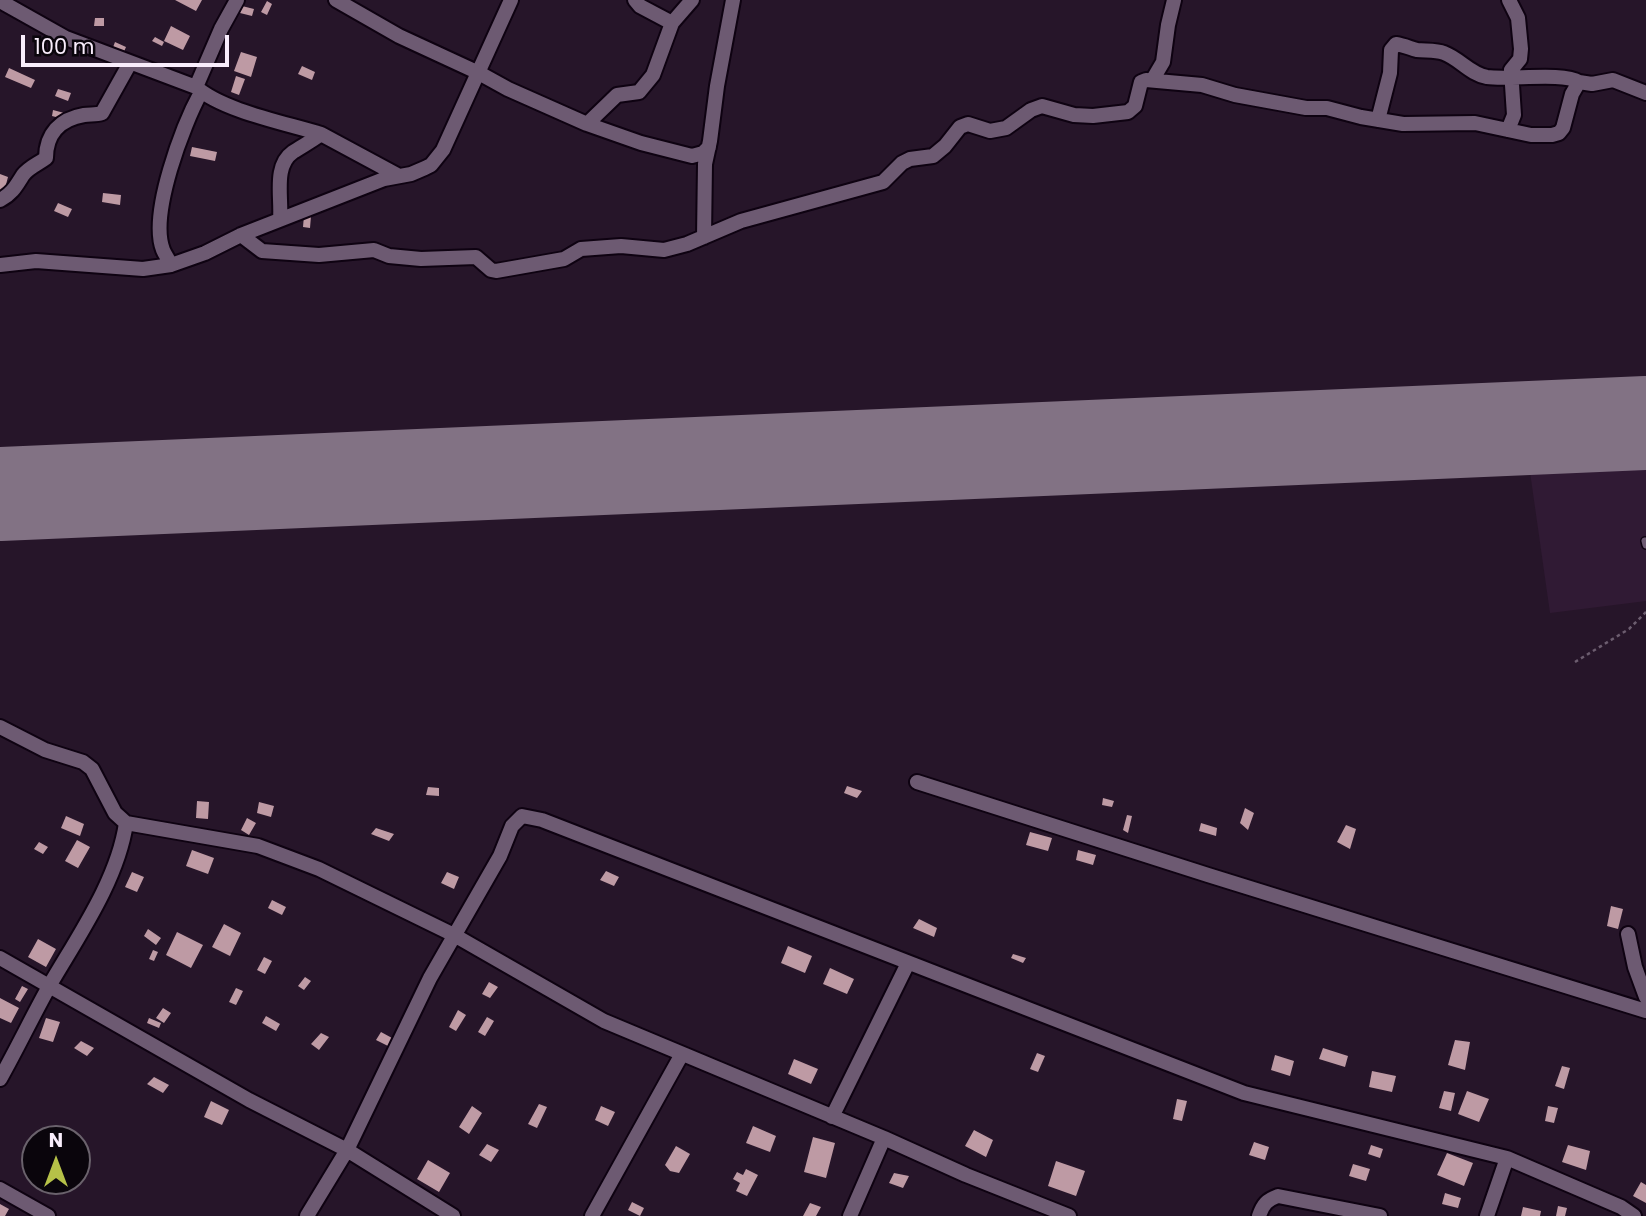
<!DOCTYPE html>
<html>
<head>
<meta charset="utf-8">
<style>
	body { margin:0 }
	#map { position:relative; width:1646px; height:1216px; overflow:hidden; background:#261529; font-family:Poppins,sans-serif }
	canvas { display:block }
	.north { position:absolute; left:21px; top:1125px; width:70px; height:70px; box-sizing:border-box; background:#0a050c; border:2px solid #6a626c; border-radius:50%; rotate:0deg; font-size:19px; font-weight:700; line-height:28px; text-align:center; color:#f9edfc }
	.north::after { content:''; display:block; margin:auto; width:24px; height:32px; background:#b6c148; clip-path:polygon(50% 0,100% 100%,50% 72%,0 100%) }
	.scale { position:absolute; left:21px; top:35px; width:208px; height:32px; box-sizing:border-box; border:4px solid #f9edfc; border-top:0; padding-left:9px; font-size:21px; line-height:24px; white-space:nowrap; color:#f9edfc; -webkit-text-stroke:5px #0a050c; paint-order:stroke }
</style>
</head>
<body>
<div id="map">
<canvas width="1646" height="1216"></canvas>
<div class="north">N</div>
<div class="scale">100 m</div>
</div>
<script>
const g = document.querySelector('canvas').getContext('2d');
g.lineJoin = 'round';
function fillPath(path, color) { g.fillStyle = color; g.fill(path, 'evenodd'); }
function trace(path, color, width, dash) { g.strokeStyle = color; g.lineWidth = width; g.lineCap = dash ? 'butt' : 'round'; g.setLineDash(dash || []); g.stroke(path); }
fillPath(new Path2D(`
	M1646,444V601L1550,613L1527,451Z`), '#301a34');
trace(new Path2D(`
	M0,494L1646,423`), '#827284', 94);
fillPath(new Path2D(`
	M175,0H202L196,11Z
	M267,1L272,4L267,15L261,12Z
	M242,6L254,9L252,16L240,13Z
	M95,18H104V26H94Z
	M171,26L190,36L183,50L164,41Z
	M155,37L164,42L162,46L152,41Z
	M115,42L126,47L123,54L112,50Z
	M241,52L257,57L251,77L234,71Z
	M302,66L315,72L312,80L298,74Z
	M9,68L35,80L31,88L5,77Z
	M236,76L245,79L239,95L231,92Z
	M58,89L71,93L68,101L55,96Z
	M53,110L68,114L67,120L52,116Z
	M192,147L217,152L215,161L190,156Z
	M0,174L8,177L3,196L0,195Z
	M103,193L121,195L120,205L102,202Z
	M58,203L72,209L68,217L54,211Z
	M304,215L311,216L310,228L303,227Z
	M847,786L862,791L857,798L844,793Z
	M428,787L439,788V796L426,795Z
	M1103,798L1114,801L1112,807L1102,805Z
	M197,801L209,802L208,819L196,818Z
	M259,802L274,806L271,817L257,813Z
	M1245,808L1254,813L1248,830L1240,823Z
	M1127,815L1132,816L1128,833L1123,830Z
	M66,816L84,824L80,836L61,828Z
	M247,818L256,823L249,835L241,830Z
	M1201,823L1217,828L1216,836L1199,831Z
	M1346,825L1356,829L1350,849L1337,842Z
	M376,828L394,834L389,841L371,834Z
	M1030,832L1052,838L1048,851L1026,845Z
	M77,840L90,847L78,868L65,861Z
	M39,842L48,847L43,854L34,849Z
	M192,850L214,858L208,874L186,866Z
	M1078,850L1096,855L1093,865L1076,860Z
	M606,871L619,877L614,886L600,880Z
	M132,872L144,877L137,892L125,887Z
	M447,872L459,877L454,889L441,883Z
	M272,900L286,907L282,915L268,908Z
	M1611,906L1623,909L1618,929L1607,926Z
	M919,919L937,928L934,937L913,928Z
	M224,924L241,933L230,956L212,947Z
	M148,929L161,938L156,945L144,936Z
	M177,932L203,945L191,968L166,955Z
	M38,939L56,949L46,967L28,957Z
	M788,946L812,956L805,973L781,963Z
	M153,950L158,952L154,961L149,959Z
	M1013,954L1026,958L1023,963L1011,958Z
	M264,957L272,961L265,974L257,970Z
	M830,968L854,979L847,994L823,984Z
	M305,977L311,981L304,990L298,986Z
	M489,982L498,987L490,998L482,994Z
	M22,986L28,989L20,1002L15,999Z
	M236,988L243,991L236,1005L229,1002Z
	M0,998L19,1008L11,1023L0,1018Z
	M163,1008L171,1013L164,1023L156,1018Z
	M458,1010L466,1015L456,1031L449,1027Z
	M266,1016L280,1024L276,1031L262,1023Z
	M487,1017L494,1021L485,1036L478,1032Z
	M46,1018L60,1022L53,1042L39,1038Z
	M149,1018L161,1023L159,1028L147,1023Z
	M381,1032L392,1038L388,1046L376,1040Z
	M321,1033L329,1037L319,1050L311,1044Z
	M1455,1040L1470,1042L1465,1070L1448,1065Z
	M81,1041L94,1048L87,1056L74,1048Z
	M1323,1048L1348,1056L1345,1067L1319,1059Z
	M1037,1053L1045,1056L1038,1072L1030,1069Z
	M1275,1055L1294,1061L1290,1076L1271,1070Z
	M794,1059L818,1069L811,1084L788,1074Z
	M1562,1066L1570,1068L1564,1089L1555,1086Z
	M1372,1071L1396,1076L1392,1092L1369,1087Z
	M154,1077L169,1085L163,1093L147,1084Z
	M1444,1091L1455,1093L1451,1111L1439,1108Z
	M1467,1091L1489,1099L1479,1122L1458,1114Z
	M1177,1099L1187,1101L1182,1121L1173,1119Z
	M211,1101L229,1110L222,1125L204,1117Z
	M539,1104L547,1107L537,1128L528,1124Z
	M472,1106L482,1113L469,1134L459,1127Z
	M601,1106L615,1112L608,1126L595,1120Z
	M1548,1106L1558,1108L1554,1123L1545,1121Z
	M753,1126L776,1136L770,1152L746,1143Z
	M974,1130L993,1140L986,1157L965,1146Z
	M813,1137L835,1143L826,1178L804,1172Z
	M1254,1142L1269,1147L1265,1160L1249,1155Z
	M487,1144L499,1150L491,1162L479,1155Z
	M1371,1145L1383,1149L1380,1158L1368,1154Z
	M1568,1145L1590,1151L1586,1170L1562,1162Z
	M676,1146L690,1154L679,1173L670,1171L665,1165Z
	M1447,1153L1473,1163L1464,1186L1437,1175Z
	M428,1160L450,1173L439,1192L417,1179Z
	M1056,1161L1085,1171L1076,1196L1048,1186Z
	M1353,1164L1370,1169L1366,1181L1349,1176Z
	M746,1169L758,1175L747,1196L736,1191L740,1183L733,1179L737,1172L743,1175Z
	M894,1173L909,1176L903,1188L889,1183Z
	M1641,1182L1646,1185V1203L1633,1196Z
	M1445,1193L1461,1198L1458,1208L1442,1204Z
	M632,1202L644,1208L640,1216L628,1210Z
	M810,1203L821,1207L816,1216H803Z
	M0,1204L9,1209L5,1216H0Z
	M1558,1206L1567,1208L1565,1216H1556Z
	M1523,1207L1541,1211L1540,1216H1521Z`), '#be9aa4');
const lane = new Path2D(`
	M1645,541L1646,545`);
const street = new Path2D(`
	M336,0L399,36L479,73L508,89L587,124L641,143L692,156L703,153L709,147
	M635,0L640,6L672,23
	M0,1L66,38L196,87L221,29L237,0
	M1153,79L1163,62L1168,25L1174,0
	M196,87C223,111 286,123 321,134
	M1378,120L1390,73L1391,50L1396,44C1403,45 1410,48 1417,50C1425,51 1436,50 1444,53C1460,59 1470,74 1487,77C1511,80 1563,72 1579,82
	M587,124L617,95L639,92L653,75L672,23L692,0
	M1508,130L1514,115L1511,70L1520,59L1521,49L1518,18L1509,0
	M0,200C12,194 16,186 23,175C29,167 38,164 46,158C46,134 60,119 84,115C90,114 96,115 102,113L130,63
	M280,219C282,197 273,166 293,152C302,146 312,141 321,134L399,176
	M241,235L262,251L319,255L374,250L389,256L421,259L476,257L491,270L496,271L564,259L581,249L621,246L664,250L687,244L741,221L883,182L902,163L910,159L933,156L945,146L960,127L968,124L990,131L1006,128L1031,110L1042,106L1074,115L1093,116L1128,112L1135,106L1141,82L1146,80L1202,85L1235,95L1306,108H1327L1361,117L1403,124L1475,123L1531,135H1552L1559,133L1563,128L1572,94L1579,82L1592,84L1613,80L1646,93
	M704,237L705,164L710,141L717,86L733,0
	M0,265L36,261L143,269L171,265L205,253L241,235L384,179L411,174L425,168L431,165L443,150L511,0
	M171,265C169,260 165,255 163,250C149,214 183,125 201,92
	M0,727L45,750L83,762L92,769L115,813L126,823L258,846L319,869L454,935L604,1021L884,1138L966,1175L1069,1216
	M917,782L1208,875L1646,1011
	M1628,934L1635,967L1646,997
	M0,958L249,1100L347,1150L453,1216
	M0,1079C18,1047 33,1015 51,983C79,935 118,879 126,823
	M832,1117L908,963
	M0,1189L48,1216
	M307,1216L347,1150L430,978L500,856L512,826L522,816L542,820L1244,1093L1507,1158L1621,1207L1634,1216
	M592,1216L682,1054
	M850,1216L884,1138
	M1259,1216C1263,1204 1267,1200 1278,1196L1380,1216
	M1487,1216L1507,1158`);
trace(lane, '#0e0211', 10);
trace(street, '#0e0211', 18);
trace(new Path2D(`
	M1575,662L1629,629L1646,612`), '#6c5d6f', 2.5, [3.5, 3.5]);
trace(lane, '#6d5a72', 7);
trace(street, '#6d5a72', 14);
</script>
</body>
</html>
